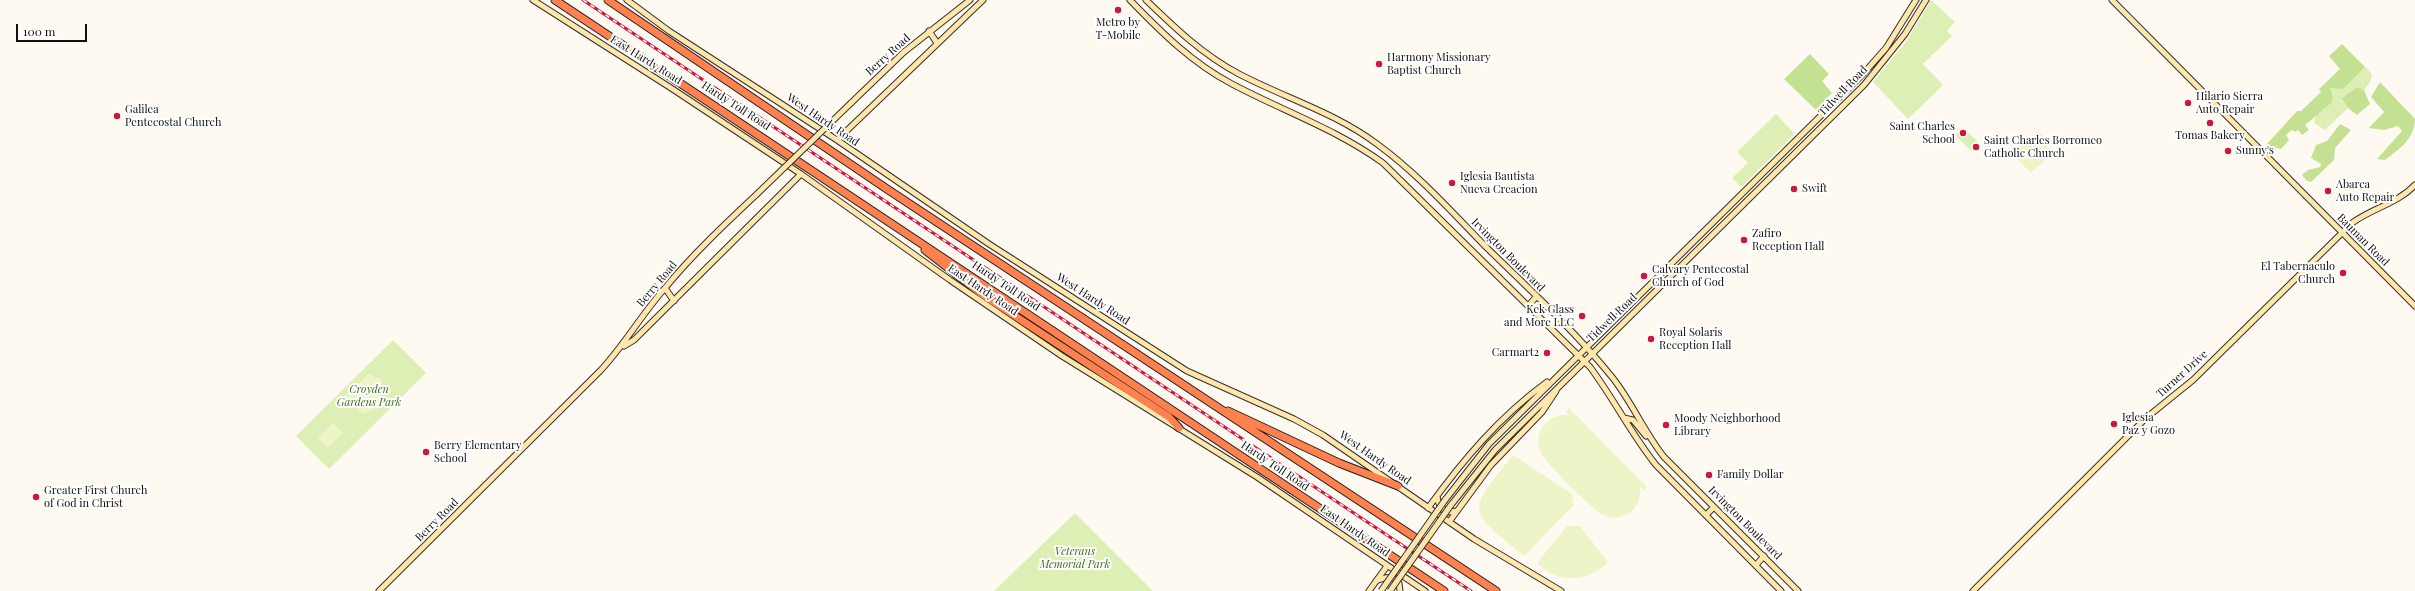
<!DOCTYPE html>
<html>
<head>
<meta charset="utf-8">
<style>
	body { margin:0 }
	#map { position:relative; width:2415px; height:591px; overflow:hidden; background:#fffaf1; font-family:"Playfair Display",serif }
	canvas { display:block }
	.scale { position:absolute; left:16px; top:24px; width:71px; height:18px; box-sizing:border-box; border:2px solid #0f0f0f; border-top:0; padding-left:5px; font-size:12px; line-height:14px; white-space:nowrap; color:#0f0f0f; -webkit-text-stroke:3px #fff; paint-order:stroke }
</style>
</head>
<body>
<div id="map">
<canvas width="2415" height="591"></canvas>
<div class="scale">100 m</div>
</div>
<script>
const g = document.querySelector('canvas').getContext('2d');
g.lineJoin = 'round';
function fillPath(path, color) { g.fillStyle = color; g.fill(path, 'evenodd'); }
function trace(path, color, width, dash) { g.strokeStyle = color; g.lineWidth = width; g.lineCap = dash ? 'butt' : 'round'; g.setLineDash(dash || []); g.stroke(path); }
function write(font, color, halo, rows, align = 'center') {
  g.font = font + ' "Playfair Display",serif'; g.lineWidth = 4; g.setLineDash([]); g.textBaseline = 'middle'; g.strokeStyle = halo; g.fillStyle = color; for (const [text, x, y, turn = 0] of rows) {
    g.save(); g.translate(x, y); g.rotate((+turn || 0) * Math.PI / 180); g.textAlign = isNaN(turn) ? turn : align; if (halo) g.strokeText(text, 0, 0); g.fillText(text, 0, 0); g.restore();
  }
}
fillPath(new Path2D(`
	M1931,0L1955,22L1947,31L1952,36L1923,64L1943,85L1908,119L1873,82L1906,42Z
	M2365,67L2372,74L2370,82L2364,90L2357,87L2343,97L2348,108L2325,130L2314,123L2316,114L2325,109L2329,88H2343Z
	M1776,114L1795,134L1741,187L1732,178L1748,163L1737,152Z
	M1963,127L1979,143L1971,151L1955,135Z
	M393,340L426,373L329,469L296,436Z
	M1075,513L1153,591H994Z`), '#ddefb5');
fillPath(new Path2D(`
	M2342,44L2365,67L2343,89L2330,88L2333,98L2331,103L2305,125L2309,130L2302,135L2298,130L2295,132L2292,130L2286,135L2289,140L2281,149L2266,145L2297,111H2301L2321,92L2319,89L2340,69L2329,56Z
	M1810,54L1829,74L1822,81L1832,93L1816,110L1784,79Z
	M2380,82L2415,119C2415,139 2399,149 2385,160L2377,159L2402,131L2398,126L2384,130L2369,128L2384,112L2371,97Z
	M2357,87L2364,90L2370,104L2357,115L2348,108L2342,98Z
	M2340,124L2351,130L2335,148L2334,160L2311,182L2307,181L2302,175L2308,170L2320,167L2321,164L2311,158L2316,145L2327,141Z`), '#c4e193');
fillPath(new Path2D(`
	M2039,131L2051,144L2047,148L2053,153L2031,173L2010,152L2025,144Z
	M369,374L382,380L381,407L363,414L347,398L348,393Z
	M1569,408L1647,487L1644,490L1640,486C1641,496 1639,505 1632,511C1624,518 1612,520 1603,515C1594,511 1545,462 1541,453C1531,433 1549,413 1569,415L1566,411Z
	M333,423L343,433L327,448L318,438Z
	M1513,455L1572,494L1574,505L1524,556C1467,509 1466,513 1513,455Z
	M1567,526H1580L1608,562C1588,583 1558,584 1537,563Z`), '#edf5c8');
const secondary = new Path2D(`
	M533,0L671,88L801,174L950,280L1062,356L1257,477L1425,591
	M627,0L669,31L837,140L989,244L1187,371L1294,419L1323,435L1474,539L1561,591
	M1130,0C1161,32 1192,63 1232,84C1283,111 1336,129 1383,163L1590,367C1614,399 1631,434 1656,465L1781,591
	M1146,0C1175,28 1203,55 1239,74C1285,98 1336,113 1377,144C1417,173 1451,211 1485,246C1528,288 1574,330 1612,377C1632,402 1644,432 1664,457L1798,591
	M2112,0L2415,306
	M929,31L937,43
	M851,103L904,52L970,0
	M837,140L983,0
	M665,288L674,301
	M1528,306L1536,297
	M624,346L634,340L801,174
	M1624,418L1633,420L1646,436
	M1437,496C1438,505 1441,508 1449,512L1457,511
	M1445,500L1489,444L1863,74L1886,48L1916,0
	M1451,505L1495,450L1864,85L1905,34L1926,0
	M1428,508C1463,460 1499,417 1547,382
	M1706,515L1714,507
	M1449,522L1491,465L1542,412L1556,391
	M1756,565L1764,556
	M1376,581C1386,577 1391,575 1399,583L1400,591
	M379,591L601,370C625,344 642,314 665,288C693,254 725,224 757,194
	M1369,591L1387,566
	M1973,591L2146,418L2193,380L2352,223C2372,208 2397,204 2415,185`);
const highway = new Path2D(`
	M555,0L1444,591
	M608,0L887,189L1496,591
	M925,250L983,295L1169,417L1179,428
	M1228,411L1339,463L1398,486`);
trace(secondary, '#313131', 7);
trace(highway, '#202020', 9);
trace(secondary, '#ffe7ac', 5);
trace(highway, '#ff814f', 7);
const rail = new Path2D(`
	M583,0L1471,591`);
trace(rail, '#d0163f', 3);
trace(rail, '#fff', 1.5, [4.5]);
const secondaryBridge = new Path2D(`
	M757,194L851,103
	M1381,591L1445,500
	M1390,591L1451,505`);
trace(secondaryBridge, '#313131', 7, []);
trace(secondaryBridge, '#ffe7ac', 5);
for (const [x, y, r, color] of [
	[1118,10,4,"#d0163f"],
	[1379,64,4,"#d0163f"],
	[2188,103,4,"#d0163f"],
	[117,116,4,"#d0163f"],
	[2210,123,4,"#d0163f"],
	[1963,133,4,"#d0163f"],
	[1976,147,4,"#d0163f"],
	[2228,151,4,"#d0163f"],
	[1452,183,4,"#d0163f"],
	[1794,189,4,"#d0163f"],
	[2328,191,4,"#d0163f"],
	[1744,240,4,"#d0163f"],
	[2343,273,4,"#d0163f"],
	[1644,276,4,"#d0163f"],
	[1582,316,4,"#d0163f"],
	[1651,339,4,"#d0163f"],
	[1547,353,4,"#d0163f"],
	[2114,424,4,"#d0163f"],
	[1666,425,4,"#d0163f"],
	[426,452,4,"#d0163f"],
	[1709,475,4,"#d0163f"],
	[36,497,4,"#d0163f"]
]) { const dot = new Path2D(); dot.arc(x, y, r, 0, 2 * Math.PI); g.fillStyle = color; g.fill(dot); trace(dot, '#fff', 1.5); }
write('11px', '#0f0f0f', '#fff', [
	["Metro by",1118,23,"center"],
	["T-Mobile",1118,36,"center"],
	["Harmony Missionary",1387,58],
	["Baptist Church",1387,71],
	["Hilario Sierra",2196,97],
	["Auto Repair",2196,110],
	["Galilea",125,110],
	["Pentecostal Church",125,123],
	["Saint Charles",1955,127,"right"],
	["School",1955,140,"right"],
	["Tomas Bakery",2210,136,"center"],
	["Saint Charles Borromeo",1984,141],
	["Catholic Church",1984,154],
	["Sunny's",2236,151],
	["Iglesia Bautista",1460,177],
	["Nueva Creacion",1460,190],
	["Abarca",2336,185],
	["Auto Repair",2336,198],
	["Swift",1802,189],
	["Zafiro",1752,234],
	["Reception Hall",1752,247],
	["El Tabernaculo",2335,267,"right"],
	["Church",2335,280,"right"],
	["Calvary Pentecostal",1652,270],
	["Church of God",1652,283],
	["Kek Glass",1574,310,"right"],
	["and More LLC",1574,323,"right"],
	["Royal Solaris",1659,333],
	["Reception Hall",1659,346],
	["Carmart2",1539,353,"right"],
	["Iglesia",2122,418],
	["Paz y Gozo",2122,431],
	["Moody Neighborhood",1674,419],
	["Library",1674,432],
	["Berry Elementary",434,446],
	["School",434,459],
	["Family Dollar",1717,475],
	["Greater First Church",44,491],
	["of God in Christ",44,504]
], 'left');
write('11px', '#0f0f0f', '#fff', [
	["Berry Road",888,55,-42],
	["East Hardy Road",646,60,32],
	["Tidwell Road",1843,91,-46],
	["Hardy Toll Road",736,106,33],
	["West Hardy Road",823,120,34],
	["Bauman Road",2363,240,45],
	["Irvington Boulevard",1508,255,45],
	["Berry Road",657,284,-50],
	["Hardy Toll Road",1006,286,34],
	["East Hardy Road",983,290,34],
	["West Hardy Road",1093,299,33],
	["Tidwell Road",1612,318,-44],
	["Turner Drive",2182,374,-42],
	["West Hardy Road",1375,458,35],
	["Hardy Toll Road",1275,466,34],
	["Berry Road",437,520,-45],
	["Irvington Boulevard",1745,523,45],
	["East Hardy Road",1355,531,35]
]);
write('italic 11px', '#386f17', '#fff', [
	["Croyden",369,390],
	["Gardens Park",369,403],
	["Veterans",1075,552],
	["Memorial Park",1075,565]
]);
</script>
</body>
</html>
